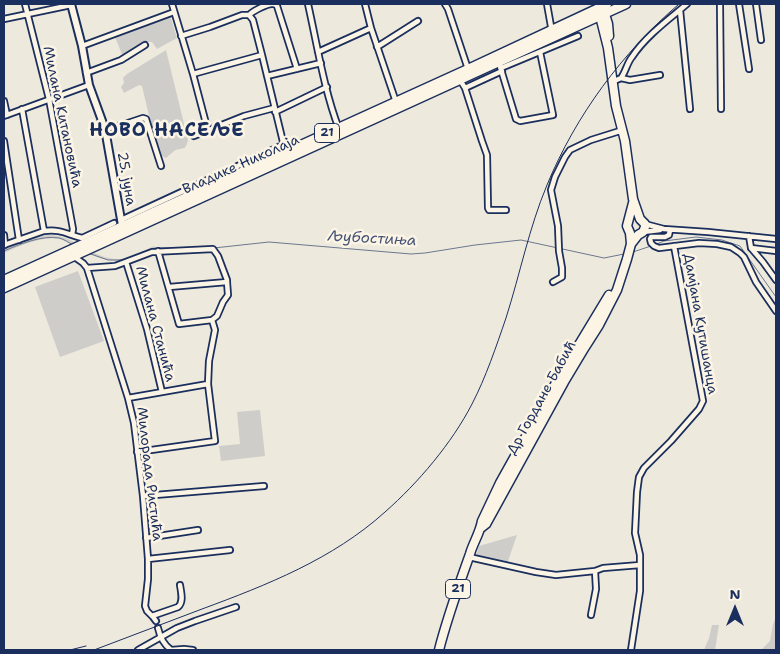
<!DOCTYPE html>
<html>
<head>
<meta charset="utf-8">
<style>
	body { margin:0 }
	#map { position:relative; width:780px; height:654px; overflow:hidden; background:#eee9dd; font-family:"Shantell Sans",sans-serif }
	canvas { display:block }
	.frame { position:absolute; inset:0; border:5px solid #1b2f5e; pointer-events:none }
	.north { position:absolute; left:710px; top:584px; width:50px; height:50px; -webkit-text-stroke:4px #fcf5e5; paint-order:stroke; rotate:0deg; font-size:14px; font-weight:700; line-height:20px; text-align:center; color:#1b2f5e }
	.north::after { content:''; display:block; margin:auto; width:18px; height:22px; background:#1b2f5e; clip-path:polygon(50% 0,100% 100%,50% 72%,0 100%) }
</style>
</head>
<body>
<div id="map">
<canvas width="780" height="654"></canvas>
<div class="frame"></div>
<div class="north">N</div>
</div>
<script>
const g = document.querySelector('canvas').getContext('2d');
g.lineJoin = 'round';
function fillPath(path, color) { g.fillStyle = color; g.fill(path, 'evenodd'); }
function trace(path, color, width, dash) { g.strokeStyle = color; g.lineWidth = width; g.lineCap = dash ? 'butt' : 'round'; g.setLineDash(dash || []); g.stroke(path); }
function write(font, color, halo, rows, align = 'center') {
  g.font = font + ' "Shantell Sans",sans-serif'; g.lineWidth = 5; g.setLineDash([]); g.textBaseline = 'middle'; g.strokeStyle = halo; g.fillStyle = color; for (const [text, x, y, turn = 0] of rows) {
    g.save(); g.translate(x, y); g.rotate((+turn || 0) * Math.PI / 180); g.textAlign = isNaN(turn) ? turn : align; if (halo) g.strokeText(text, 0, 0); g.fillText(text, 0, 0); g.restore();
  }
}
fillPath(new Path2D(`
	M170,15L177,38L157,49L152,42H147L123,57L115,37L130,32L129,31Z
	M166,50L188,140C185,151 185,147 176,150C173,151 169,156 166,158L162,156L149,116L142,86L139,85L124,93L121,87L124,83L123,78L127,74Z
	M47,235C75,234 93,261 121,259C131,258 145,250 154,246L156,249C125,260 116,267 85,252C78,249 67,241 60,239C44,235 18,246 4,253V249L22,242Z
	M78,271L104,341L60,357L35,287Z
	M260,410L265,456L221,461L219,446L240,444L237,412Z
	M517,535L507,564L479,558L476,556L479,546Z
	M776,617V650H761L770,641L773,624Z
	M712,625H719L715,650H704L709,638Z`), '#cfcdca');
trace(new Path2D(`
	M654,245L664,241L696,237L722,240L740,246L776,297
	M214,248L269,242L411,254L425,253L475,245L521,240L604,258L624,254
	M4,251C20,244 42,235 59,238C64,239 69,243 73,245
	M633,252L651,246
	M88,253L108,260H123L155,248H193`), '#6c778f', 1);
const street = new Path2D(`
	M25,4L49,99L73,229L72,235
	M172,4L193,74L208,131
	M308,4C317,44 324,90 339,129
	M365,4L371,28L396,102
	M445,4L448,9L468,69
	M547,4L552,32
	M720,4L721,109
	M739,4L749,69
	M756,4L761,40
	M680,10L690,109
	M249,15L253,20L262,55L284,146
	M4,19L71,5
	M181,36L210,27L242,15H249C253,11 268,3 273,4C275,4 276,5 277,6L297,69
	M82,46L174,12
	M377,47L418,21
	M318,52L371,28
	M499,63L516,119L520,121L553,115L540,52
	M501,68L578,36
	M86,73L121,60L145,45
	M193,74L262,55
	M267,76L321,63
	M621,78L630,80L660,75
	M460,80L465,88L482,141L487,155L488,208L489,210H506
	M612,82L621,78C626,71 627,63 632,57C646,36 668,20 687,4
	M465,88L502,71
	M4,101L7,115
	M22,109L44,231
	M275,112L327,87
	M4,116L89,85
	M105,129L122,125L143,118L146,119L161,166
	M194,136L244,116L274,108
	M4,141L19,240
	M121,220L283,145
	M645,224L664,229L708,232L776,239
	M670,230L669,235L665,237H651L650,239L651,243L654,246L659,248L699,243L717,244L731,247L740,253L744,257L756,282L776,311
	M643,232L660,230
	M4,235L5,245
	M749,236L751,248L763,262L776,280
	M4,245L44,231C61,229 66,234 82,238L114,223
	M751,248L776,251
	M158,251L179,324L212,320
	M73,256L83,263L87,268L128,398L134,423L143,496L148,559V579L145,606L147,611L153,617L156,621
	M126,262L147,329L162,392
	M87,268L115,266L152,252L213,249L218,256L227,280V282L169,287
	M553,282L562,277V268L559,251L558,226L551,190L555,177L565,157L570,150L591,140L623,130
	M128,398L208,384
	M137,452L215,441L208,384L209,361L215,330L212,320L217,316L223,302L228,295L227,282
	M143,496L264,486
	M146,538L198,530
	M469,557L536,572L556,575L595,571L603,568L640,565
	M148,559L230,550
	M591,615L596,589L595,571
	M152,616L178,607C184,602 181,592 180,585
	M158,628C160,637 163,644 171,650L184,649L193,650
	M138,650L177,628L195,621L236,607
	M631,650L640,591V555L635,533L637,492L639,477L644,468L671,441L699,409L703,401L674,246`);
const secondary = new Path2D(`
	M71,4L82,46L89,85L105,129L123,231`);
const primary = new Path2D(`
	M603,8L608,24L609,36
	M631,244L630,233L627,226L633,203
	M4,280L468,69L607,4
	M4,288L626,4
	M481,528L486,524L564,382L585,347L599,325L617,290L627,259L631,244L638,235L643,232L645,227V224L640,219L633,199L625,141L616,106L608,48L599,12
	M439,650C447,618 459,585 470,554C473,543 480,533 482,521L500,483L557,381L609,295`);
trace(street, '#1b2f5e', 8);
trace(secondary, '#1b2f5e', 10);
trace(primary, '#1b2f5e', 11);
trace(street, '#fcf5e5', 4.5);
trace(secondary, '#fcf5e5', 6);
trace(primary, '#fcf5e5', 8);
trace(new Path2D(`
	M70,650L86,646
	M94,650C130,636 166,623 202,609C267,585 333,559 385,512C418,483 452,443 472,404C486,377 496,347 506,318C520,274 529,228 547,185C576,115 622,53 679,4`), '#1b2f5e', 1);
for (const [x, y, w] of [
	[327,133,25],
	[458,589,25]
]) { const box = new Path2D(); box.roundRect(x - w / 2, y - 9.5, w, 19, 4); g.fillStyle = '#fcf5e5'; g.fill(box); trace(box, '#1b2f5e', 1); }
write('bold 12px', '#1b2f5e', null, [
	["21",327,133],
	["21",458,589]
]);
write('14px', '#1b2f5e', '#fcf5e5', [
	["Милана Китановића",62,117,78],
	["Владике Николаја",241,165,-24],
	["25. јуна",126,179,80],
	["Милана Станића",155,324,75],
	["Дамјана Кутишанца",700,324,80],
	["Др Гордане Бабић",542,398,-61],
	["Милорада Ристића",149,474,83]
]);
write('italic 15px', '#445376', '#fcf5e5', [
	["Љубостиња",372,239,3]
]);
g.letterSpacing = '1px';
write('bold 19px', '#1b2f5e', '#fcf5e5', [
	["НОВО НАСЕЉЕ",167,131]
]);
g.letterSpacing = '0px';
</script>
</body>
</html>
